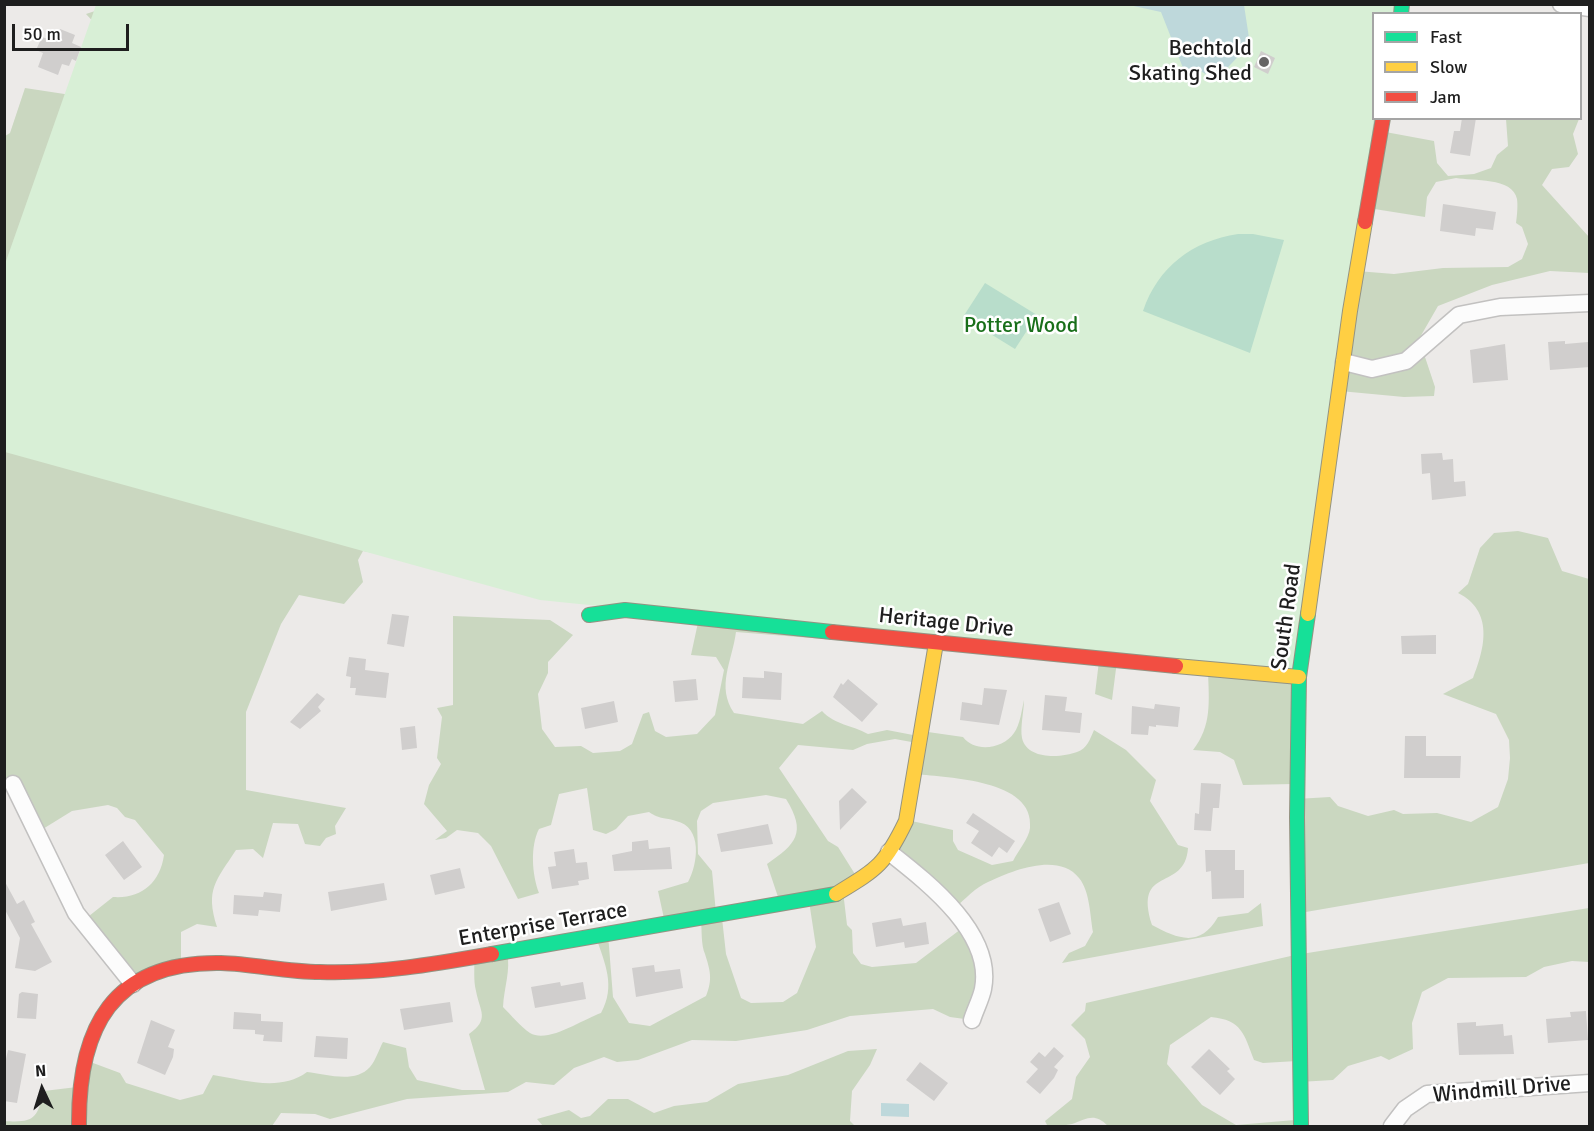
<!DOCTYPE html>
<html>
<head>
<meta charset="utf-8">
<style>
	body { margin:0 }
	#map { position:relative; width:1594px; height:1131px; overflow:hidden; background:#eceae8; font-family:Signika,sans-serif }
	canvas { display:block }
	.frame { position:absolute; inset:0; border:6px solid #1e1e1e; pointer-events:none }
	.legend { position:absolute; left:1372px; top:12px; width:210px; height:108px; box-sizing:border-box; background:#fff; border:2px solid #a5a5a5; margin:0; padding:8px 10px; list-style:none; font-size:18px; color:#1e1e1e }
	.legend li { display:flex; align-items:center; gap:12px; height:30px }
	.legend b { width:30px; border:2px solid #a5a5a5 }
	.north { position:absolute; left:12px; top:1059px; width:60px; height:60px; -webkit-text-stroke:4px #fff; paint-order:stroke; rotate:356deg; font-size:16px; font-weight:700; line-height:24px; text-align:center; color:#1e1e1e }
	.north::after { content:''; display:block; margin:auto; width:21px; height:27px; background:#1e1e1e; clip-path:polygon(50% 0,100% 100%,50% 72%,0 100%) }
	.scale { position:absolute; left:12px; top:24px; width:117px; height:27px; box-sizing:border-box; border:3px solid #1e1e1e; border-top:0; padding-left:8px; font-size:18px; line-height:21px; white-space:nowrap; color:#1e1e1e; -webkit-text-stroke:4px #fff; paint-order:stroke }
</style>
</head>
<body>
<div id="map">
<canvas width="1594" height="1131"></canvas>
<div class="frame"></div>
<ul class="legend">
<li><b style="height:8px;background:#16e098"></b>Fast</li>
<li><b style="height:8px;background:#ffcf43"></b>Slow</li>
<li><b style="height:8px;background:#f24e42"></b>Jam</li>
</ul>
<div class="north">N</div>
<div class="scale">50 m</div>
</div>
<script>
const g = document.querySelector('canvas').getContext('2d');
g.lineJoin = 'round';
function fillPath(path, color) { g.fillStyle = color; g.fill(path, 'evenodd'); }
function trace(path, color, width, dash) { g.strokeStyle = color; g.lineWidth = width; g.lineCap = dash ? 'butt' : 'round'; g.setLineDash(dash || []); g.stroke(path); }
function write(font, color, halo, rows, align = 'center') {
  g.font = font + ' Signika,sans-serif'; g.lineWidth = 5; g.setLineDash([]); g.textBaseline = 'middle'; g.strokeStyle = halo; g.fillStyle = color; for (const [text, x, y, turn = 0] of rows) {
    g.save(); g.translate(x, y); g.rotate((+turn || 0) * Math.PI / 180); g.textAlign = isNaN(turn) ? turn : align; if (halo) g.strokeText(text, 0, 0); g.fillText(text, 0, 0); g.restore();
  }
}
fillPath(new Path2D(`
	M106,4L1374,14V118L1380,131L1434,141L1437,163L1448,176L1474,174L1491,168L1497,155L1508,146L1506,119H1579L1573,134L1578,154L1569,167L1552,169L1542,185L1589,237V273L1550,271L1492,285L1438,306L1419,339L1435,387L1434,396L1404,397L1340,391L1335,410L1293,784L1243,785L1234,760L1220,752L1193,750C1212,726 1209,701 1208,672L1117,661L1112,700L1095,694L1099,661L736,632C732,662 716,686 734,713L803,724L822,711C835,725 852,725 868,734L887,730L913,735L921,731L963,737C975,753 1003,749 1014,733C1020,725 1022,709 1024,700C1024,711 1020,727 1022,738C1027,760 1061,758 1077,752C1087,749 1090,739 1094,730L1126,750L1156,780L1150,801L1178,845L1188,848C1185,893 1133,864 1152,925C1178,939 1200,948 1218,917L1248,913L1261,903L1263,926L1062,963L1069,953L1085,946L1093,932C1090,916 1090,891 1079,878C1059,852 1013,870 988,882C976,887 965,899 955,908L893,854L907,820L953,830V841L958,850L992,865L1013,861C1018,851 1029,838 1030,828C1035,779 948,778 916,774L917,743L895,739L867,744L853,750L798,745L779,768L828,841L838,847L858,879L843,891L847,925L852,930L853,953L861,964L872,967L916,963L965,926L982,965L972,1020L950,1017L933,1009L850,1016L807,1030L736,1041L692,1040L638,1060L617,1062L604,1057L574,1068L554,1085L526,1082L508,1092L407,1099L330,1119L315,1114L281,1113L272,1126H5L4,1121C34,1123 37,1119 44,1091L77,1087L85,1060L120,1073L126,1083L180,1100L203,1094L213,1075C245,1080 280,1092 307,1072C326,1074 355,1084 370,1067C376,1060 379,1049 383,1042L406,1048L409,1067L417,1080L462,1090H485L469,1034C490,1019 480,1012 476,991C473,980 475,968 474,957L507,951C511,971 504,987 503,1007C511,1015 521,1027 530,1033C548,1044 583,1019 601,1013C616,986 605,964 596,937L608,934L613,997L629,1023L650,1026L706,996C713,979 710,970 705,954C701,945 702,931 701,921L665,923L658,891L688,882C698,864 703,827 676,821C664,817 661,820 649,812L628,816L616,829L606,834L593,830L587,788L559,794L551,825L539,829C530,846 532,875 539,893L518,899L491,846L478,833L457,830L446,838L435,840L447,831L424,804L429,785L441,764L437,758L442,717L437,708L453,705V616L550,620L573,635L548,662V673L538,694L542,729L555,747L581,746L593,753L620,751L632,744L643,714L649,712L655,731L666,737L697,734L715,715L724,670L716,657L691,655L699,618L363,551L358,560L363,582L344,604L299,595L281,624L246,712V790L346,808L335,826L336,834L326,838L320,846L305,844L298,824L273,823L263,858L253,849L236,850C216,881 205,889 217,927L197,924L181,932V961L136,979L84,920L113,897C141,899 160,883 164,855L135,820L125,817L117,808L108,805L72,811L38,832L4,781L5,136L10,133L25,88L71,95L100,29L86,14L104,8ZM1456,178C1472,181 1513,177 1517,199C1518,206 1517,216 1516,223L1522,227L1528,244L1522,259L1508,267L1443,268L1394,274L1357,271L1368,208L1425,217L1427,197L1436,182ZM766,795L786,799C807,833 796,844 767,864L780,903L809,901L816,947L797,993L783,1002L751,1003L741,998L726,954L722,918L716,913L712,871L698,854L697,821L701,811L713,803Z
	M1518,531L1548,538L1562,571L1589,579V863L1300,913L1296,799L1330,797L1338,806L1368,816L1394,810L1403,814L1437,813L1471,822L1498,807L1508,779L1510,758L1509,740L1496,714L1443,694L1473,678C1485,648 1494,611 1458,593L1468,584L1480,548L1494,533Z
	M1589,908V962L1572,961L1544,967L1526,977L1448,978L1422,992L1412,1023L1413,1049L1389,1060L1381,1056L1348,1066L1333,1080L1299,1082L1297,1061L1263,1063L1254,1060C1244,1034 1242,1020 1211,1017L1170,1045L1167,1064L1202,1105L1236,1125L1295,1120L1298,1126H1108C1094,1112 1087,1119 1072,1124C1065,1126 1054,1125 1047,1125L1045,1121L1072,1099L1076,1077L1090,1057L1085,1039L1071,1025L1085,1011L1086,1003L1295,955Z
	M877,1049L870,1065L852,1091L850,1121L855,1126H543L537,1119L569,1110L581,1118L590,1116L608,1099H628L654,1113L674,1106L707,1102L738,1084L788,1075L848,1051Z`), '#cad7c0');
fillPath(new Path2D(`
	M96,5H1401L1400,13L1374,14V118L1299,677L540,600L5,452V264Z`), '#d8efd6');
fillPath(new Path2D(`
	M1238,234H1253L1284,240L1250,353L1143,311C1158,267 1192,241 1238,234Z
	M985,283L1037,315L1015,349L963,317Z`), '#b8ddcb');
fillPath(new Path2D(`
	M1129,5H1244L1249,38L1246,48L1216,80L1197,69L1185,73L1161,12Z
	M881,1103L909,1104V1117L881,1116Z`), '#bed8db');
fillPath(new Path2D(`
	M60,29L75,35L72,43L81,47L76,61L72,59L69,66L62,64L58,75L38,67L43,53L36,50L42,37L48,39L50,35L57,37Z
	M1261,51L1275,58L1268,74L1254,67Z
	M1462,118H1476L1470,156L1450,153L1454,131H1460Z
	M1443,204L1496,212L1493,230L1476,228L1475,236L1440,231Z
	M1565,341V344L1588,342L1590,367L1550,370L1548,342Z
	M1505,344L1508,380L1473,383L1470,350Z
	M1442,453L1443,460L1453,459L1454,482L1465,481L1466,496L1432,500L1430,473L1422,474L1421,454Z
	M392,614L409,616L404,647L387,644Z
	M1436,635V654H1402L1401,636Z
	M349,657L366,659L365,670L389,673L386,698L355,695L356,688H350L351,677L346,676Z
	M764,671L782,673L781,700L742,698L743,677L764,678Z
	M696,679L698,700L675,702L673,681Z
	M848,679L878,704L862,722L833,697L841,683L843,685Z
	M984,688L1007,690L999,725L960,720L962,702L982,705Z
	M317,693L325,699L318,707L321,711L300,729L290,722Z
	M1045,695L1067,697L1065,711L1082,713L1080,733L1042,730Z
	M614,701L618,722L585,729L581,708Z
	M1155,704L1180,707L1178,727L1156,725V727L1149,726L1148,735L1131,734L1132,706L1154,709Z
	M415,726L417,748L402,750L400,728Z
	M1405,736H1426V756H1461L1460,778H1404Z
	M1201,783L1221,784L1219,808H1213L1211,831L1194,830L1195,813L1199,814Z
	M852,788L867,802L840,830L839,801Z
	M973,813L1015,841L1007,853L999,847L992,857L971,843L979,831L966,823Z
	M768,824L773,844L721,852L717,834Z
	M648,840L649,849L670,847L672,869L614,871L612,855L632,851V842Z
	M123,841L142,867L124,880L105,855Z
	M574,849L576,863L587,862L589,879L578,881L579,885L552,889L548,867L556,866L554,852Z
	M1205,850H1235V870H1244V898L1212,899L1211,871L1206,872Z
	M460,868L465,888L435,895L430,875Z
	M4,880L17,904L24,900L35,922L31,924L52,962L35,971L15,968L20,938L4,908Z
	M384,883L387,900L331,911L328,892Z
	M264,892L282,894L280,912L259,910L258,916L233,914L234,895L263,897Z
	M1059,902L1071,934L1050,942L1038,909Z
	M901,918L903,926L926,922L929,944L905,948L904,942L876,947L872,923Z
	M654,965L655,972L680,969L683,988L636,997L632,968Z
	M560,982L561,986L583,982L586,999L535,1008L531,987Z
	M22,992L38,994L36,1019L17,1018L19,994Z
	M450,1002L453,1022L404,1030L400,1009Z
	M1586,1011L1588,1040L1548,1043L1546,1019L1571,1017L1570,1012Z
	M234,1012L261,1014V1021L283,1022L282,1042L263,1041L264,1035L255,1034V1030L233,1029Z
	M151,1020L175,1030L168,1047L174,1049L173,1057L165,1075L137,1063Z
	M1476,1022V1026L1503,1024L1504,1036L1512,1035L1514,1054L1459,1055L1457,1023Z
	M316,1036L348,1038L347,1059L314,1057Z
	M1054,1047L1064,1056L1054,1067L1058,1070L1054,1078L1040,1094L1026,1082L1038,1069L1030,1062L1039,1052L1045,1057Z
	M1209,1049L1230,1069L1227,1071L1235,1079L1220,1095L1191,1067Z
	M8,1050L26,1054L17,1103L4,1101V1068Z
	M920,1062L948,1083L934,1101L906,1080Z`), '#d0cecd');
const street = new Path2D(`
	M1561,4L1590,8
	M1344,362L1372,369L1406,361L1459,315L1500,307L1590,303
	M13,784L76,913L133,984
	M889,852C927,882 994,933 983,989C981,999 975,1010 972,1020
	M1392,1126L1405,1109L1427,1094L1590,1083`);
const fast = new Path2D(`
	M1401,14L1402,4
	M589,615L625,610L832,632
	M492,954L836,894
	M1301,1126L1297,817L1299,677L1308,614`);
const slow = new Path2D(`
	M1308,614L1350,311L1365,222
	M1176,666L1299,677
	M836,894C877,869 885,865 906,821L936,643`);
const jam = new Path2D(`
	M1365,222L1383,118
	M832,632L1176,666
	M79,1126C78,1028 112,961 221,963C254,964 287,972 320,972C379,974 435,964 492,954`);
trace(street, '#c2c1c0', 19);
trace(fast, '#939382', 16);
trace(slow, '#939382', 16);
trace(jam, '#939382', 16);
trace(street, '#fcfcfc', 16);
trace(fast, '#16e098', 14);
trace(slow, '#ffcf43', 14);
trace(jam, '#f24e42', 14);
for (const [x, y, r, color] of [
	[1264,62,6,"#666565"]
]) { const dot = new Path2D(); dot.arc(x, y, r, 0, 2 * Math.PI); g.fillStyle = color; g.fill(dot); trace(dot, '#fff', 2); }
write('22px', '#1e1e1e', '#fff', [
	["Bechtold",1252,49],
	["Skating Shed",1252,74]
], 'right');
write('22px', '#196f1a', '#fff', [
	["Potter Wood",1021,326]
]);
write('22px', '#1e1e1e', '#fff', [
	["South Road",1287,617,-82],
	["Heritage Drive",946,623,6],
	["Enterprise Terrace",543,925,-10],
	["Windmill Drive",1502,1090,-5]
]);
</script>
</body>
</html>
